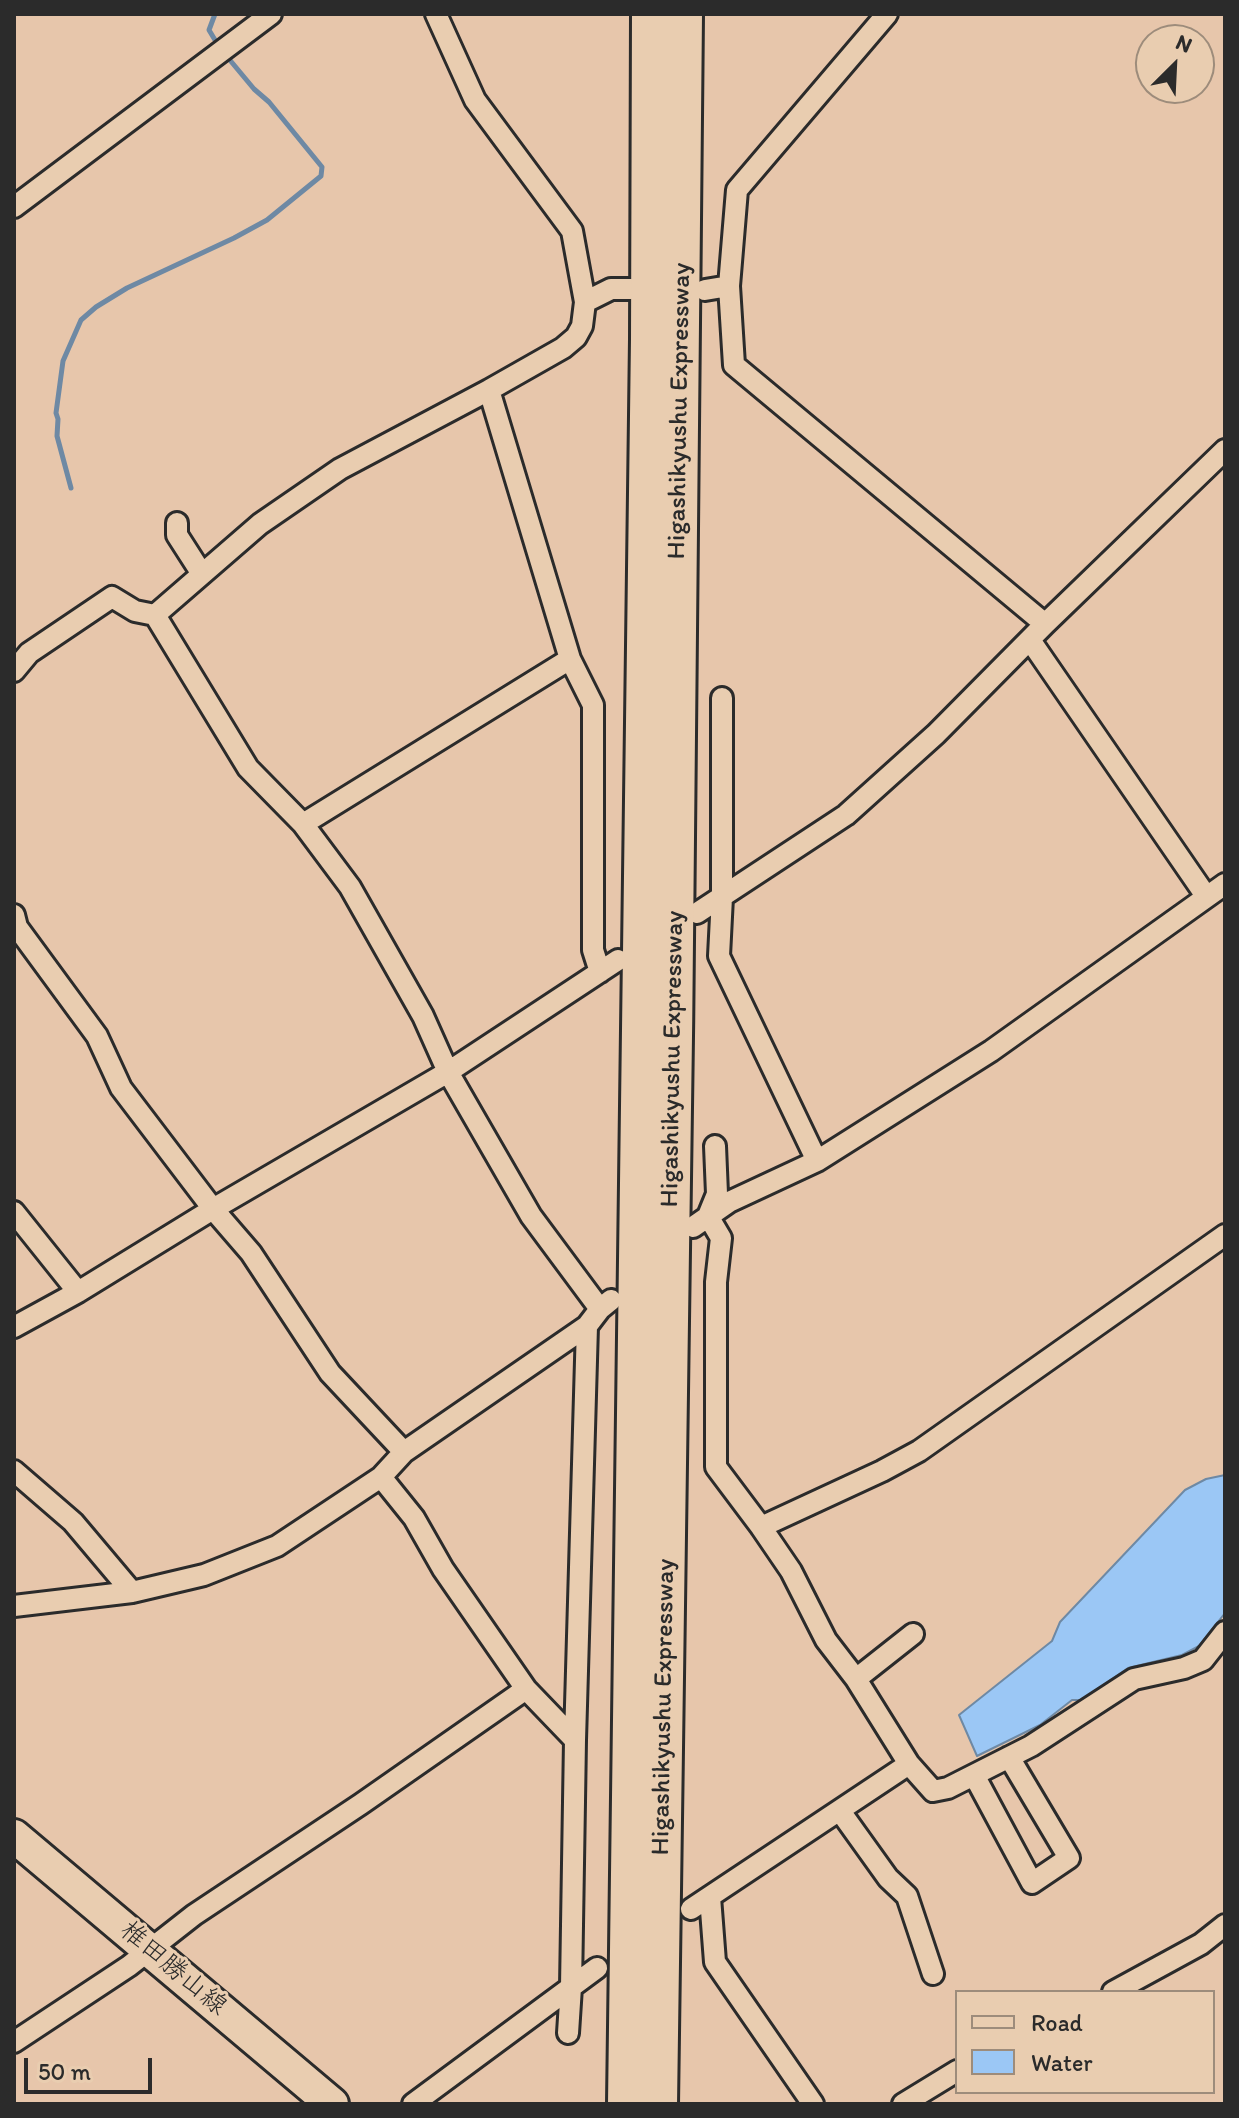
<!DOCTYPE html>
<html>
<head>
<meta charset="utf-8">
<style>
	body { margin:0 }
	#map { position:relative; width:1239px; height:2118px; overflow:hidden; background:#e7c6ab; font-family:Itim,sans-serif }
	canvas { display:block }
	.frame { position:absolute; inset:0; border:16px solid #2b2b2b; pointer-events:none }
	.legend { position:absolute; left:955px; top:1990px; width:260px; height:104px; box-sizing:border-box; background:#e9cdb0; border:2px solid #9d8c7b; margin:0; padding:10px 14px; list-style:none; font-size:24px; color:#2b2b2b }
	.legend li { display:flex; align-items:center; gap:16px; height:40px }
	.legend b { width:40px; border:2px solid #9d8c7b }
	.north { position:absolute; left:1135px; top:24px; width:80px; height:80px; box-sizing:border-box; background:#e9cdb0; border:2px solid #9d8c7b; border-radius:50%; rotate:24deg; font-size:22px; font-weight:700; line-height:32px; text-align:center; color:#2b2b2b }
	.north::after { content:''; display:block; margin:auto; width:28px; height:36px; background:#2b2b2b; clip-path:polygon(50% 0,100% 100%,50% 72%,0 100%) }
	.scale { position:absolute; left:24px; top:2058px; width:128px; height:36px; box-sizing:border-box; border:4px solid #2b2b2b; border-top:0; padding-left:10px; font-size:24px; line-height:28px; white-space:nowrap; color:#2b2b2b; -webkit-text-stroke:6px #e9cdb0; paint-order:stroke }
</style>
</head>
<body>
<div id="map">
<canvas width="1239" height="2118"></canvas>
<div class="frame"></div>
<ul class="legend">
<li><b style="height:10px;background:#e9cdb0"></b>Road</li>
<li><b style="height:22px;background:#9bc7f5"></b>Water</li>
</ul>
<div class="north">N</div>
<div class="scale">50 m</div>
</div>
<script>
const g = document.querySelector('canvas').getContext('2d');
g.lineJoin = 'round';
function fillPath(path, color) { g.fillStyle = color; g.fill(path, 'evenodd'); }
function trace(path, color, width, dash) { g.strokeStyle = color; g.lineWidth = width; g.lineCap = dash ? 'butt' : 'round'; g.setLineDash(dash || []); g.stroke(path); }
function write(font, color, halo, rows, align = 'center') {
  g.font = font + ' Itim,"Klee One",sans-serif'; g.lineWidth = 6; g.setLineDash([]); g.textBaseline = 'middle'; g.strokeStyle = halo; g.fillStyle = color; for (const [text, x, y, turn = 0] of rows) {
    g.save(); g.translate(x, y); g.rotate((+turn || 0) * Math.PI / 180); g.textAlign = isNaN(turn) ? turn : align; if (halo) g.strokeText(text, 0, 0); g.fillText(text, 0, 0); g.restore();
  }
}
const water = new Path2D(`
	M1225,1475V1613L1199,1646L1182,1655L1128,1668L1082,1700H1072L1040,1725L977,1756L959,1715L1052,1641L1060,1622L1185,1490L1206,1479Z`);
fillPath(water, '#9bc7f5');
trace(water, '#6e89a4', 2);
trace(new Path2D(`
	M215,14L209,30L218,45
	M71,488L57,436L58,419L56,413L63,361L81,320L96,307L127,288L234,238L267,220L321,176L322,167L269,102L254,89L224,53`), '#6e89a4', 5);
const minor = new Path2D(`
	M887,14L737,190L729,286L734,365L1045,624
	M14,207L271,14
	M705,290L729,286
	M585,302L611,289H631
	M489,390L570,659L593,705V950L600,972
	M177,523V535L202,574
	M155,615L260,524L340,469L489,390L563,348L576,337L582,326L585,302L572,231L475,100L436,14
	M1030,640L1206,896
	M14,671L29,653L112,597L135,611L155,615L248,768L303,824L350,887L423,1016L448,1072L531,1216L600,1309
	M722,698V897L719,956L817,1161
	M303,824L570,659
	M697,913L846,815L936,734L1045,624L1225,450
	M14,915L17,927L97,1036L121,1088L213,1209L251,1253L330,1373L404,1452
	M715,1146L717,1194L708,1216L721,1238L716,1282V1467L761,1527L791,1571L826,1640L856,1679L909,1764
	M14,1212L78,1292
	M693,1227L729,1202L817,1161L991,1051L1225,884
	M14,1327L78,1292L213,1209L448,1072L618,960
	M14,1471L73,1522L132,1592
	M381,1477L414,1518L443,1569L526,1689L575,1740
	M761,1527L882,1471L919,1451L1225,1235
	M14,1606L132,1592L204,1575L277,1546L381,1477L404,1452L587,1326L600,1309L611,1300
	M856,1679L913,1634
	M974,1775L1032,1883L1069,1858L1009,1757
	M840,1811L888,1878L907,1896L933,1974
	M710,1897L715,1962L813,2104
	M691,1909L909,1764L933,1791L948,1788L1031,1746L1134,1679L1184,1668L1203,1660L1225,1632
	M1113,1992L1201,1944L1225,1925
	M568,2033L571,1987L575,1740L587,1326
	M14,2042L129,1966L194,1915L361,1804L526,1689
	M413,2104L597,1968
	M903,2104L957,2071`);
const primary = new Path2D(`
	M14,1836L332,2104`);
const motorway = new Path2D(`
	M627,2104L650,339L651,14
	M658,2104C669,1407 678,711 683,14`);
trace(minor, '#2b2b2b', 26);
trace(primary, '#2b2b2b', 38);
trace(motorway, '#2b2b2b', 44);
trace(minor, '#e9cdb0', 20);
trace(primary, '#e9cdb0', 32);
trace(motorway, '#e9cdb0', 38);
write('26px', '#2b2b2b', '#e9cdb0', [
	["Higashikyushu Expressway",680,411,-89],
	["Higashikyushu Expressway",673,1059,-89],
	["Higashikyushu Expressway",664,1707,-89],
	["椎田勝山線",173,1969,40]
]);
</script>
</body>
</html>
